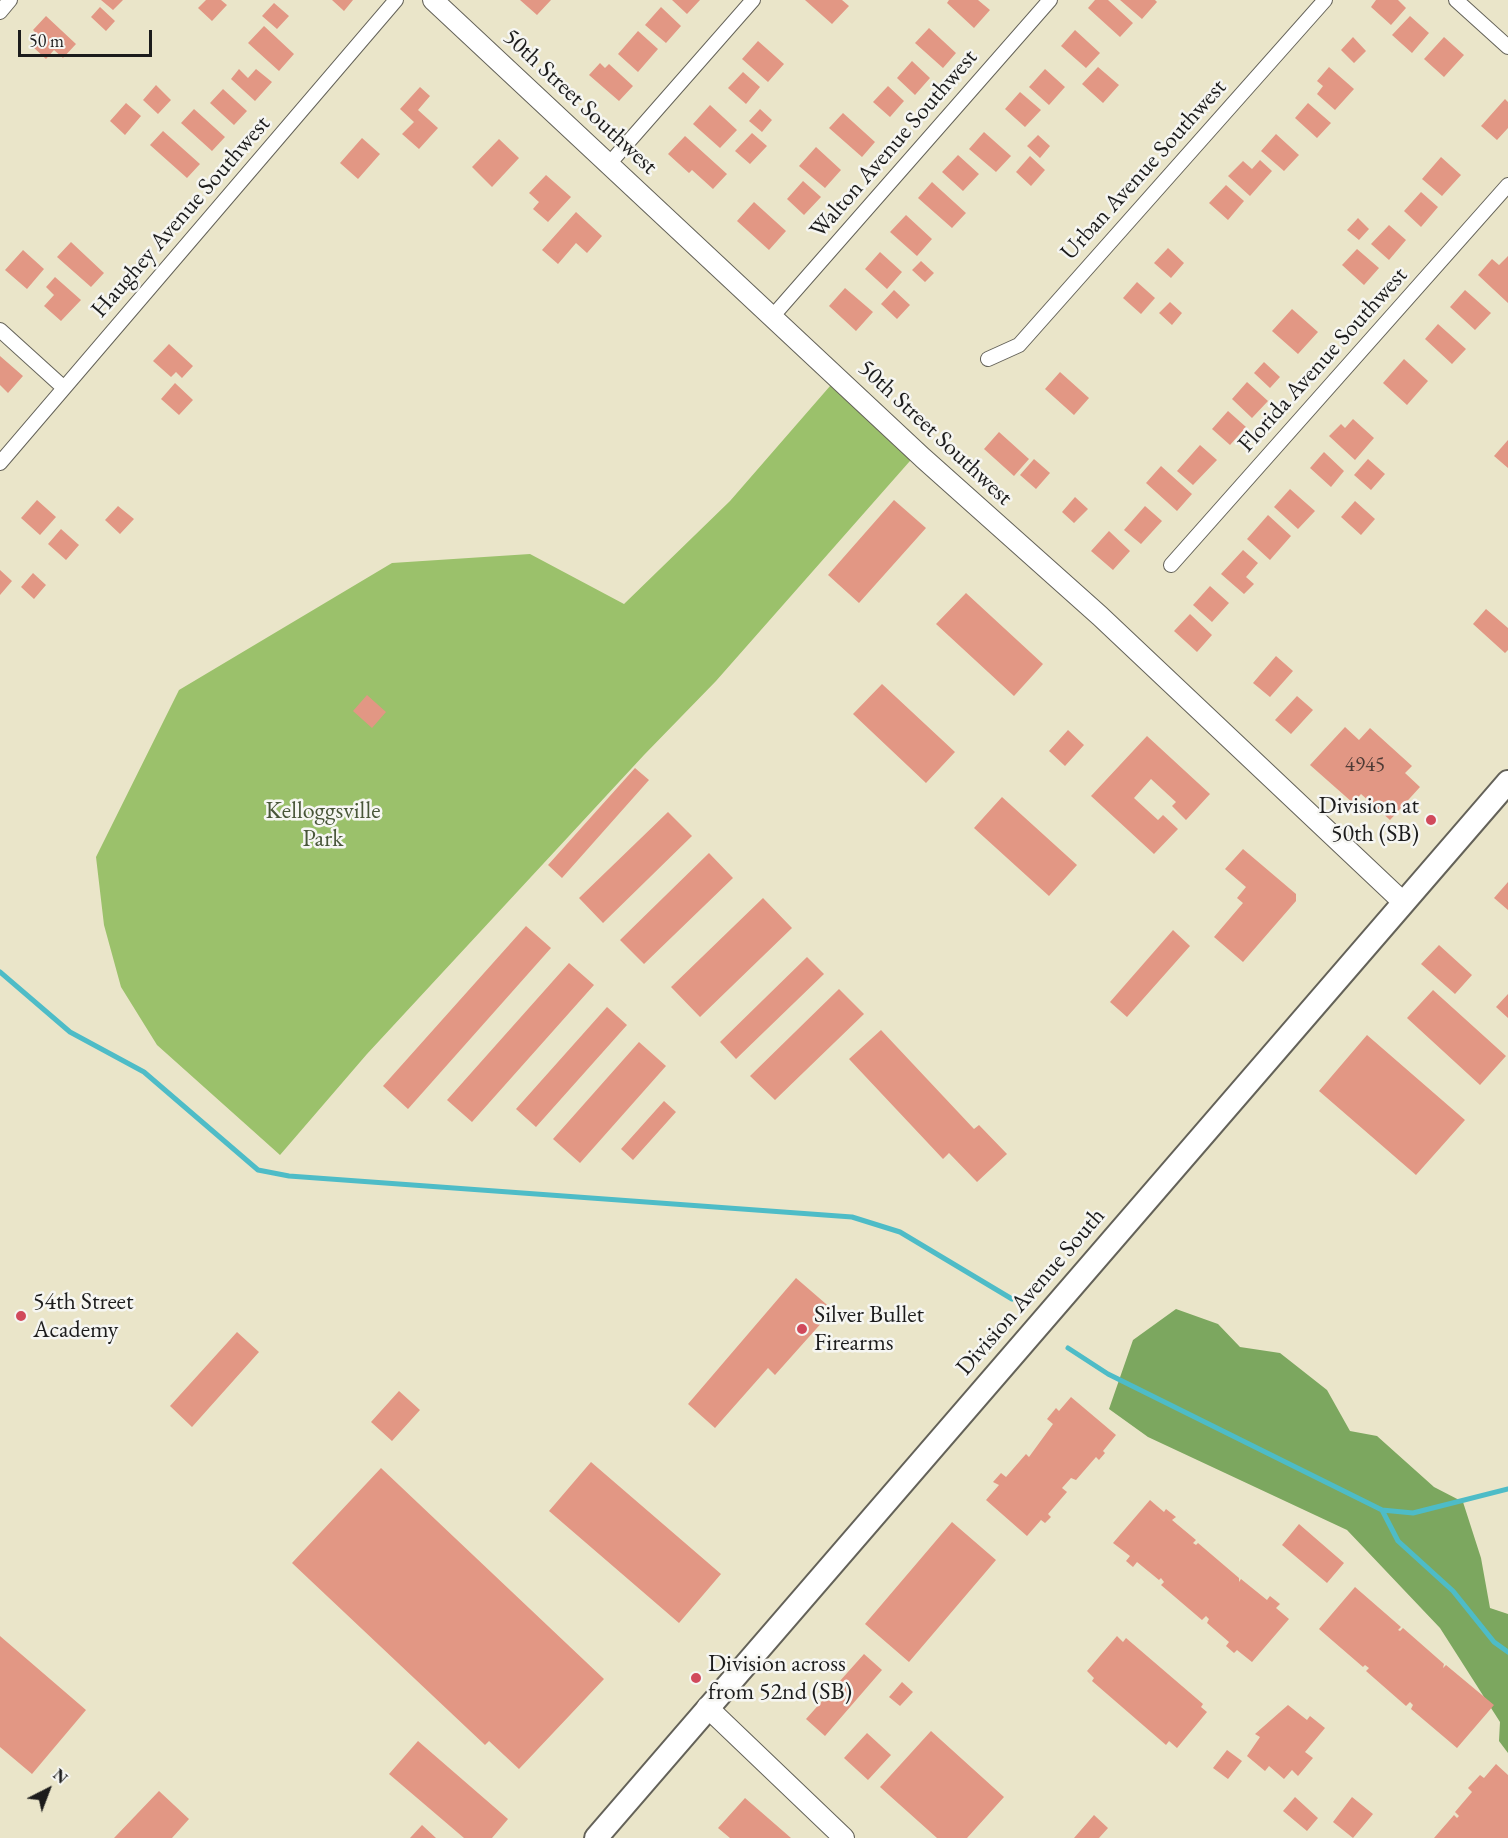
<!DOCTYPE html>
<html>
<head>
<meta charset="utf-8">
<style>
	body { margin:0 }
	#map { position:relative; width:1508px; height:1838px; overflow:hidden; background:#eae5c9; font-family:"EB Garamond",serif }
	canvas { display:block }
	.north { position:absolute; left:18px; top:1760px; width:60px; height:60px; -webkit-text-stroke:4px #f6f6f2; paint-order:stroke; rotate:42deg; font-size:16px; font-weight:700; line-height:24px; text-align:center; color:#1c1c1c }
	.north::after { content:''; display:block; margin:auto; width:21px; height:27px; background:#1c1c1c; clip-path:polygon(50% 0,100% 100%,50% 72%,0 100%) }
	.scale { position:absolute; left:18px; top:30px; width:134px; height:27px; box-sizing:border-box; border:3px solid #1c1c1c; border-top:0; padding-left:8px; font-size:18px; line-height:21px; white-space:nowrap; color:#1c1c1c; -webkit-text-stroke:4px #f6f6f2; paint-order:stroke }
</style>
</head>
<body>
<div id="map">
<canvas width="1508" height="1838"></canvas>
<div class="north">N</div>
<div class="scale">50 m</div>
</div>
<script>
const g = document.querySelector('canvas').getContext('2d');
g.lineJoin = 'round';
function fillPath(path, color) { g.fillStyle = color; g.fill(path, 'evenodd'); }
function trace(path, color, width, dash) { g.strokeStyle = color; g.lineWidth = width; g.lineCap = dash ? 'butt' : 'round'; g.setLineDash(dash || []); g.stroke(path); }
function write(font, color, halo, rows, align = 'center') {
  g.font = font + ' "EB Garamond",serif'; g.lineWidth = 5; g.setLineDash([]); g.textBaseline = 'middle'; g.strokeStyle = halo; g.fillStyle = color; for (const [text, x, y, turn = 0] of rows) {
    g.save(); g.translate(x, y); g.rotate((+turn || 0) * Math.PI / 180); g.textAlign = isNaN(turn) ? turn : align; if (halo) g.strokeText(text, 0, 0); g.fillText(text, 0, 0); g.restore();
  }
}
fillPath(new Path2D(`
	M837,378L917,453L716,681L644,755L367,1054L280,1155L157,1045L121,987L104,925L96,857L179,690L392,563L530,554L624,604L730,501Z`), '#9bc16b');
fillPath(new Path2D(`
	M1176,1309L1218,1324L1240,1347L1280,1353L1327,1390L1350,1431L1377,1436L1434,1487L1463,1502L1481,1558L1490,1608L1508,1614V1753L1499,1741L1500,1722L1440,1628L1347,1530L1148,1437L1109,1409L1133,1340Z`), '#7ca75f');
trace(new Path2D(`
	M0,972L70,1032L144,1072L258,1170L289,1176L852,1217L900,1232L1012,1299
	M1068,1348L1108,1374L1382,1510L1413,1513L1508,1489
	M1382,1510L1398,1541L1453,1591L1494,1642L1508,1652`), '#4ebcc7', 5);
fillPath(new Path2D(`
	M101,0H123L113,10Z
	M206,0H221L227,5L212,21L198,8Z
	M332,0H353L344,11Z
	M520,0H551L537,15Z
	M672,0H700L687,14Z
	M805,0H842L849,6L832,24Z
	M949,0H978L990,10L974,28L947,3Z
	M1095,0H1108L1133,23L1120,37L1088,8Z
	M1120,0H1155L1157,2L1142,19Z
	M1376,0H1398L1406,8L1391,25L1371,7Z
	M274,3L289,16L277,29L262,16Z
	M100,7L115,21L106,31L91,17Z
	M661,7L681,26L666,43L645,25Z
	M46,16L76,44L63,58L54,50L46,59L32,46L40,37L33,30Z
	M1410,16L1429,33L1412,53L1392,35Z
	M264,26L294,54L279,71L248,43Z
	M929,28L956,53L943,68L915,43Z
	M1075,30L1100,53L1086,68L1061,46Z
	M638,31L658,49L638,72L618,54Z
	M1353,37L1366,51L1354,63L1341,50Z
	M1444,37L1464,55L1444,77L1424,59Z
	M758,41L784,64L768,82L742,59Z
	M912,61L930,78L915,95L897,78Z
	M600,63L605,68L609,64L633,86L619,101L589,75Z
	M1098,67L1119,85L1103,103L1082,84Z
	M1329,67L1354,89L1335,110L1317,94L1323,86L1317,81Z
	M239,69L248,78L256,69L272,82L255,101L231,79Z
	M1045,69L1065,87L1049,105L1029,87Z
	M743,72L760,87L746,104L728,88Z
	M156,85L171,100L158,114L143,100Z
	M888,86L904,101L890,117L873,102Z
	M420,87L430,96L418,110L438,128L419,149L402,134L414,122L400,109Z
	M223,89L247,111L234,125L210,103Z
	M1020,92L1041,110L1025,127L1005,109Z
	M1505,99L1508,102V128L1497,140L1481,126Z
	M126,103L141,116L125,135L110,121Z
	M1308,103L1331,123L1317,138L1295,118Z
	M710,105L737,130L720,148L693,124Z
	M194,109L225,137L212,151L181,123Z
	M760,109L772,120L762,132L749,121Z
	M843,113L875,142L862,157L829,128Z
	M163,131L200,164L187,178L150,145Z
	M984,132L1011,156L996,172L969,149Z
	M752,133L767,146L750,164L735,151Z
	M1276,134L1299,155L1284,171L1261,151Z
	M1038,135L1050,146L1040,158L1027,146Z
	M685,136L727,174L713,189L692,170L689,173L668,154Z
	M362,138L380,154L358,179L340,163Z
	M499,139L519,158L492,187L472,167Z
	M816,147L841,170L825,188L799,166Z
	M958,155L979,174L963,191L942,172Z
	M1030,156L1045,170L1031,186L1016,172Z
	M1441,157L1461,175L1442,196L1422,179Z
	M1260,160L1272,171L1250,196L1228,176L1243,161L1252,169Z
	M546,175L571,197L548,222L533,209L539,202L529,193Z
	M803,181L821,197L804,215L787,199Z
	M932,182L966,213L952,228L918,198Z
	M1226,185L1244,201L1228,220L1209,203Z
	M1421,192L1438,207L1421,227L1404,211Z
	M754,202L786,231L769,250L737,221Z
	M576,212L602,236L587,253L576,243L558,264L542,250Z
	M906,215L932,239L917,256L890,232Z
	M1358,218L1369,229L1359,240L1347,230Z
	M1389,225L1406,240L1389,260L1371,244Z
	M71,242L104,273L91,287L57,257Z
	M1168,248L1184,263L1171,278L1154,263Z
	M1357,249L1379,268L1364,285L1342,265Z
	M23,250L44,269L27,289L5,270Z
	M880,252L902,272L887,289L865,269Z
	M1508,256V303L1478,275L1492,259L1499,265Z
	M921,261L934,273L925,282L912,270Z
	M55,277L81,300L61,321L44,306L54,295L46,287Z
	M1137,282L1155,298L1141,314L1123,298Z
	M845,288L873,312L856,331L829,306Z
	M894,290L910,305L897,319L881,304Z
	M1465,290L1491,313L1475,330L1450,307Z
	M1170,302L1182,313L1172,325L1159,313Z
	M1292,309L1318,332L1298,354L1272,331Z
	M1438,324L1466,349L1452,364L1425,339Z
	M169,344L193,366L182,378L176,372L171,377L153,361Z
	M0,356L23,376L8,393L0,385Z
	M1404,359L1428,381L1407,405L1383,383Z
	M1264,362L1280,377L1270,388L1254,373Z
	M1060,372L1089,398L1074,415L1045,389Z
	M1247,382L1268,401L1252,418L1232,399Z
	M175,383L193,400L179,415L161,399Z
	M1228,411L1246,427L1230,445L1212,429Z
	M1353,419L1374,438L1355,460L1329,436L1341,424L1345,428Z
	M999,432L1029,459L1014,476L984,449Z
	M1508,440V468L1494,456Z
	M1200,445L1217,460L1193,485L1177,471Z
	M1324,452L1344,471L1331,487L1310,468Z
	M1034,459L1050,473L1036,489L1020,475Z
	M1368,459L1385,474L1371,490L1354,475Z
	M1161,466L1192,494L1177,511L1146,483Z
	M1290,489L1315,511L1298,529L1274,507Z
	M1075,497L1088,509L1074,523L1062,512Z
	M37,500L56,517L40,535L21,518Z
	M894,500L926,528L859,603L828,575Z
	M1355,501L1375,519L1361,535L1341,517Z
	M118,506L134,519L120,534L105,520Z
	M1145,506L1162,521L1141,544L1124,530Z
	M1268,515L1291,536L1270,560L1247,539Z
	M61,529L79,545L66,560L48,544Z
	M1109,531L1130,551L1113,570L1091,551Z
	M1243,550L1258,563L1246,577L1254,584L1244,594L1221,574Z
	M0,570L12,581L0,595Z
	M33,573L46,585L34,599L21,587Z
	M1210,586L1229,603L1212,622L1193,605Z
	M966,593L1043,664L1014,696L936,624Z
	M1486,609L1508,628V650L1505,653L1473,624Z
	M1190,614L1212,635L1197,652L1174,631Z
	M1276,656L1293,671L1270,697L1253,683Z
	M882,684L955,752L926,783L853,714Z
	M367,695L386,712L372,728L353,711Z
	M1297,696L1313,710L1291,734L1275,720Z
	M1345,727L1359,740L1370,728L1412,766L1405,773L1420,787L1390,820L1361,794L1353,803L1310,765Z
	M1068,730L1084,745L1065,766L1049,751Z
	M1147,736L1210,794L1186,820L1172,806L1176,802L1151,779L1134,798L1158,820L1163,815L1178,829L1154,854L1091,796Z
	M635,768L649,780L562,878L548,865Z
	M1002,797L1077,865L1049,896L974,828Z
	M668,812L692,836L603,923L579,898Z
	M1243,849L1296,894V901L1243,962L1214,937L1243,903L1237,898L1246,887L1225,869Z
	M709,853L733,878L644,964L620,940Z
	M1508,882V910L1494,898Z
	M763,898L792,928L700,1017L671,987Z
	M526,926L551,948L408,1109L383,1086Z
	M1173,930L1190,946L1127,1017L1110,1002Z
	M1439,945L1472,975L1455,994L1421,964Z
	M807,957L824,974L736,1059L720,1042Z
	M569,963L594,985L472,1122L447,1100Z
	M839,989L864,1014L775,1100L750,1076Z
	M1433,990L1506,1056L1480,1085L1407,1018Z
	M1508,994V1018L1496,1007Z
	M607,1007L627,1025L536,1127L516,1109Z
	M881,1030L974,1129L979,1125L1007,1154L977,1182L949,1153L943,1159L849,1059Z
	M1367,1035L1465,1120L1416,1175L1319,1091Z
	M639,1042L666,1066L580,1163L553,1139Z
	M664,1101L676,1112L633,1160L621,1149Z
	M796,1278L833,1310L775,1375L768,1368L715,1428L688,1404Z
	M237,1332L259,1352L192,1427L170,1406Z
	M399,1391L420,1410L392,1441L371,1422Z
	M1071,1397L1116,1435L1103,1451L1105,1453L1099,1460L1096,1457L1076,1480L1071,1478L1062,1488L1067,1492L1048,1514L1051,1517L1045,1523L1041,1520L1027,1536L986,1500L999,1485L993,1482L1001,1473L1006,1477L1026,1454L1029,1457L1053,1424L1047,1419L1056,1408L1059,1411Z
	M591,1462L721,1574L679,1623L549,1511Z
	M381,1468L604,1679L519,1769L489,1741L485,1745L292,1563Z
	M1150,1500L1164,1512L1166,1509L1176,1517L1172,1520L1196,1540L1193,1543L1196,1545L1198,1543L1239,1578V1582L1241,1579L1267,1600L1270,1596L1280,1604L1276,1608L1289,1619L1252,1662L1237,1650L1234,1653L1226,1646L1229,1642L1207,1623L1209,1619L1206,1616L1202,1620L1161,1585L1164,1582L1161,1578L1159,1580L1137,1562L1133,1567L1126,1561L1130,1556L1113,1543Z
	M952,1522L996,1560L909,1662L865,1624Z
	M1299,1524L1344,1563L1327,1583L1282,1545Z
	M1355,1587L1401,1627L1398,1630L1400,1631L1403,1628L1444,1664L1443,1668L1446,1665L1494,1705L1457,1748L1411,1709L1413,1705L1410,1702L1406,1706L1366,1671L1369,1668L1365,1665L1363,1667L1319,1629Z
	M0,1636L86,1710L32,1774L0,1747Z
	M1117,1636L1123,1642L1126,1638L1203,1704L1201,1707L1207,1712L1177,1748L1169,1741L1166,1745L1092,1681L1094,1678L1087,1671Z
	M864,1654L882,1670L825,1736L806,1719Z
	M902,1682L913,1692L900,1706L889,1697Z
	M1288,1705L1307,1720L1310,1716L1325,1728L1305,1752L1313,1758L1298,1776L1292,1770L1284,1779L1269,1766L1265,1771L1247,1756L1260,1737L1255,1734Z
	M931,1731L1004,1797L967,1838H937L880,1787Z
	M867,1733L891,1755L868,1780L844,1758Z
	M418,1741L508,1819L492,1838H464L389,1774Z
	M1227,1750L1242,1761L1228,1779L1213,1768Z
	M1496,1764L1508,1775V1838H1434L1454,1815L1457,1818L1459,1816L1455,1812L1472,1792L1468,1788L1480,1775L1484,1778Z
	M159,1791L189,1819L172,1838H114Z
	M1295,1797L1318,1818L1307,1831L1283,1811Z
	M1352,1797L1373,1814L1353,1838L1333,1822Z
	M745,1798L791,1838H730L718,1828Z
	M1094,1815L1108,1828L1099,1838H1074Z
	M422,1825L436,1838H410Z`), '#e29784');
const street = new Path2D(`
	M1456,0L1508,47
	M0,12L10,0
	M609,164L753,0
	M772,317L1050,0
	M0,330L64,388
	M988,359L1019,345L1325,0
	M0,463L396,0
	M1171,565L1508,185`);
const secondary = new Path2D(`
	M433,0L923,458L1100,616L1404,903
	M707,1707L844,1838`);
const primary = new Path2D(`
	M596,1838L1508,782`);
trace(street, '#646259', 16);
trace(secondary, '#646259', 22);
trace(primary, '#646259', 26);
trace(street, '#fff', 14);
trace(secondary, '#fff', 20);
trace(primary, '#fff', 22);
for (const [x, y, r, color] of [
	[1431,820,6,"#d1495b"],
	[21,1316,6,"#d1495b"],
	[802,1329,6,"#d1495b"],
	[696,1678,6,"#d1495b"]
]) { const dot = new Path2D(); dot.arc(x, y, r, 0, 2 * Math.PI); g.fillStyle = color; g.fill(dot); trace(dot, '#f6f6f2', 2); }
write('21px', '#4e3b36', null, [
	["4945",1365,765]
]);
write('24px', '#1c1c1c', '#f6f6f2', [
	["50th Street Southwest",580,102,43],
	["Walton Avenue Southwest",894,144,-49],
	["Urban Avenue Southwest",1144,170,-48],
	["Haughey Avenue Southwest",181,217,-49],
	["Florida Avenue Southwest",1323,360,-48],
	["50th Street Southwest",935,433,43],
	["Division Avenue South",1031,1292,-49]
]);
write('24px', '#1c1c1c', '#f6f6f2', [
	["Division at",1419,806,"right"],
	["50th (SB)",1419,834,"right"],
	["54th Street",33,1302],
	["Academy",33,1330],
	["Silver Bullet",814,1315],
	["Firearms",814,1343],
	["Division across",708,1664],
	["from 52nd (SB)",708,1692]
], 'left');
write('24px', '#485638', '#f6f6f2', [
	["Kelloggsville",323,811],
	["Park",323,839]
]);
</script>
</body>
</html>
